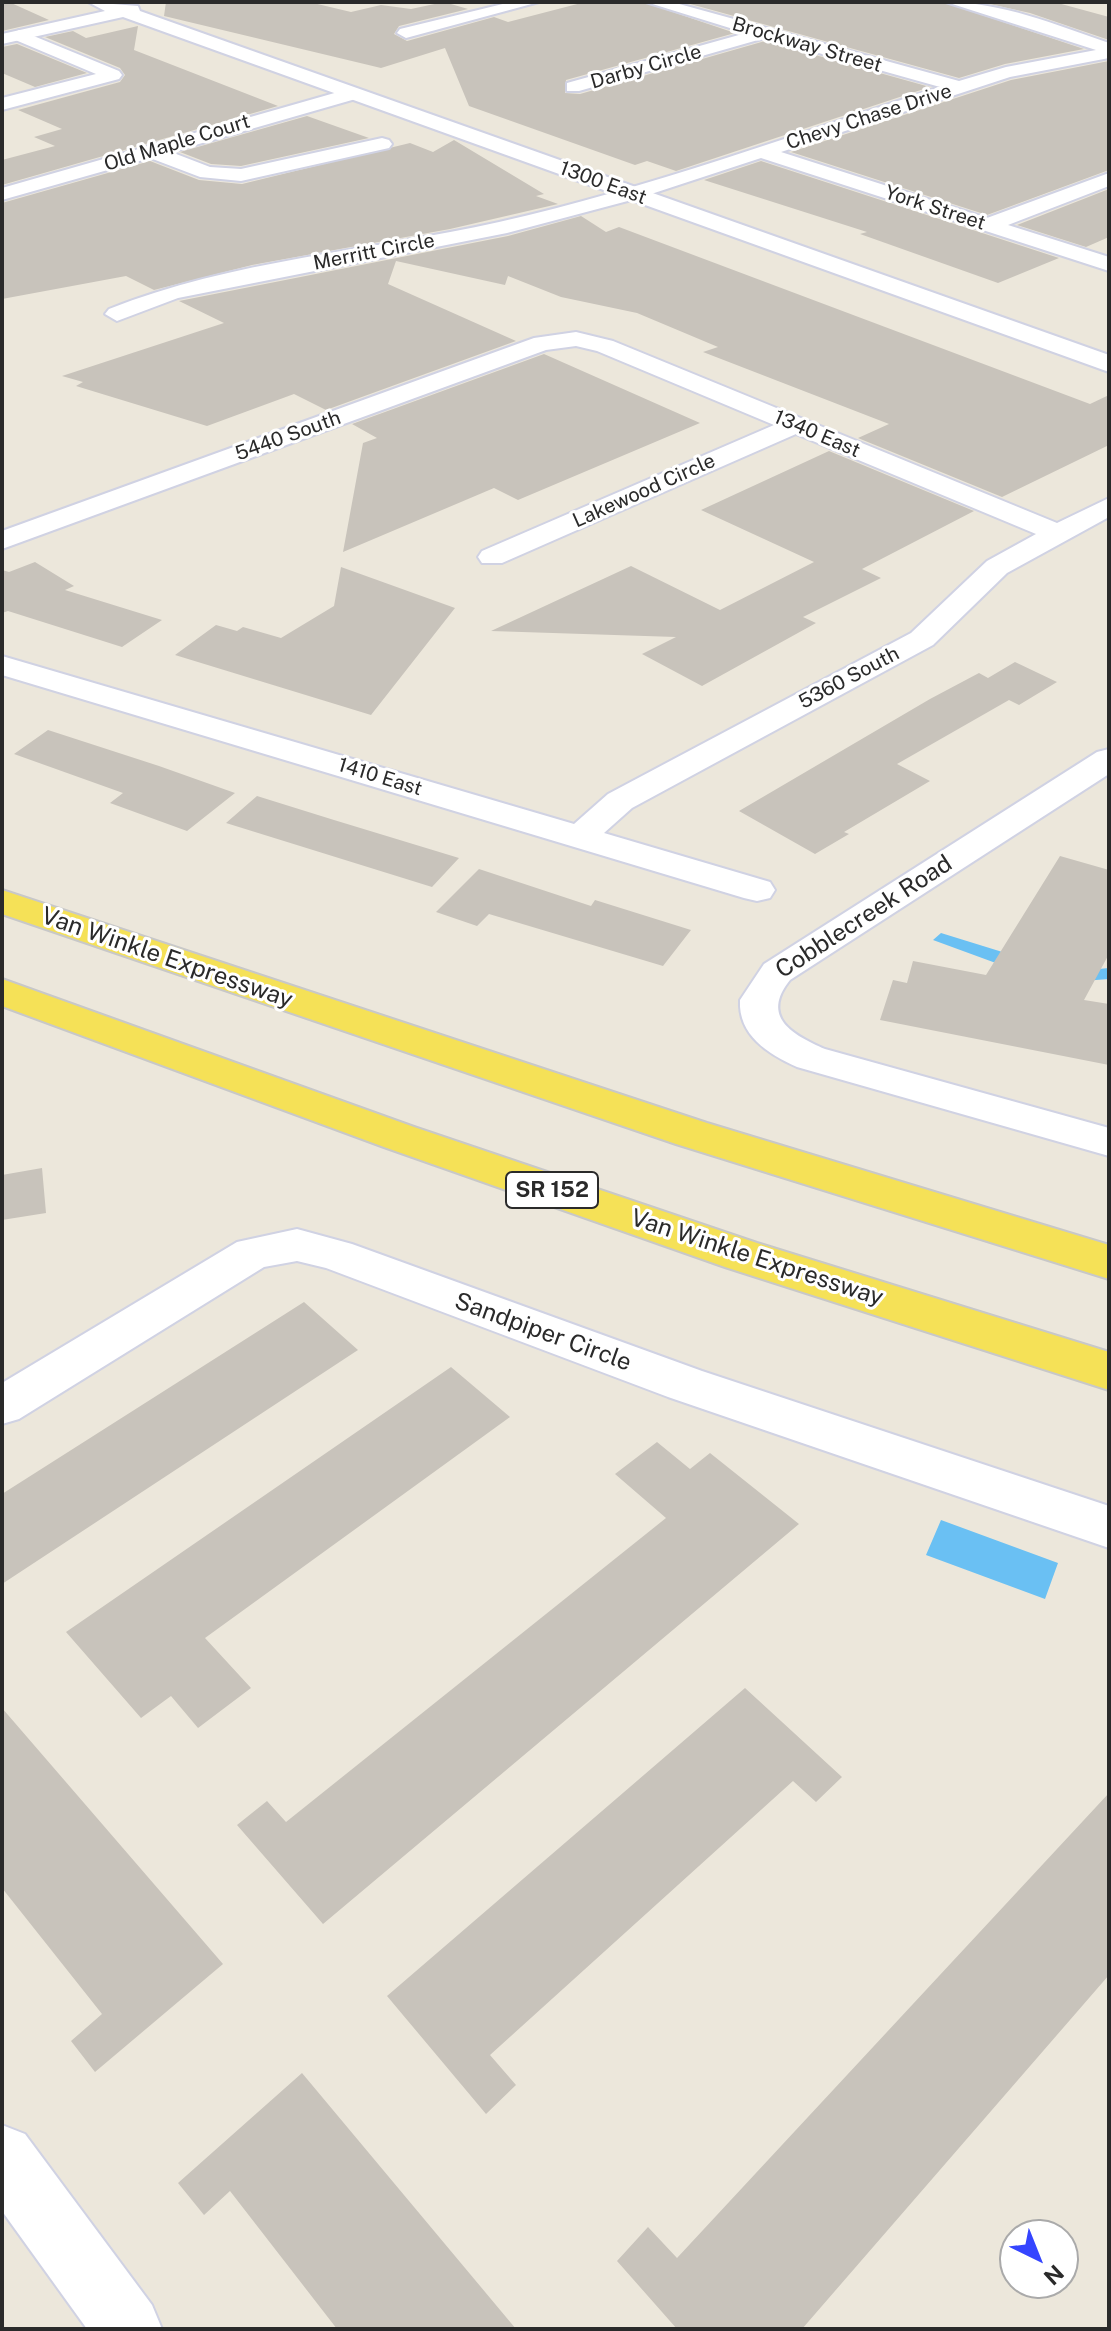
<!DOCTYPE html>
<html>
<head>
<meta charset="utf-8">
<style>
	body { margin:0 }
	#map { position:relative; width:1111px; height:2331px; overflow:hidden; background:#ece7db; font-family:"Public Sans",sans-serif }
	canvas { display:block }
	.frame { position:absolute; inset:0; border:4px solid #2a2a2a; pointer-events:none }
	.north { position:absolute; left:999px; top:2219px; width:80px; height:80px; box-sizing:border-box; background:#fff; border:2px solid #aaa; border-radius:50%; rotate:137deg; font-size:22px; font-weight:700; line-height:32px; text-align:center; color:#2a2a2a }
	.north::after { content:''; display:block; margin:auto; width:28px; height:36px; background:#3545ff; clip-path:polygon(50% 0,100% 100%,50% 72%,0 100%) }
</style>
</head>
<body>
<div id="map">
<canvas width="1111" height="2331"></canvas>
<div class="frame"></div>
<div class="north">N</div>
</div>
<script>
const g = document.querySelector('canvas').getContext('2d');
g.lineJoin = 'round';
function fillPath(path, color) { g.fillStyle = color; g.fill(path, 'evenodd'); }
function trace(path, color, width, dash) { g.strokeStyle = color; g.lineWidth = width; g.lineCap = dash ? 'butt' : 'round'; g.setLineDash(dash || []); g.stroke(path); }
function write(font, color, halo, rows, align = 'center') {
  g.font = font + ' "Public Sans",sans-serif'; g.lineWidth = 6; g.setLineDash([]); g.textBaseline = 'middle'; g.strokeStyle = halo; g.fillStyle = color; for (const [text, x, y, turn = 0] of rows) {
    g.save(); g.translate(x, y); g.rotate((+turn || 0) * Math.PI / 180); g.textAlign = isNaN(turn) ? turn : align; if (halo) g.strokeText(text, 0, 0); g.fillText(text, 0, 0); g.restore();
  }
}
fillPath(new Path2D(`
	M941,933L1067,972L1109,968V979L1070,982L993,962L933,940Z
	M941,1520L1058,1563L1045,1599L926,1555Z`), '#6ac0f3');
fillPath(new Path2D(`
	M2,2H9L49,20L2,31Z
	M166,2H309L351,12L381,5L411,9L444,2L468,9L399,26L394,34L407,41L494,17L508,22L585,2H643L735,33L566,80L565,93L580,94L765,41L930,87L676,171L647,161L635,165L469,106L445,48L381,68L164,16Z
	M683,2H943L1084,49L1005,64L959,78Z
	M981,2H1054L1109,17V40L1030,13Z
	M138,26L134,50L278,106L2,185V160L55,146L34,137L62,129L18,110L120,82L125,75L120,68L45,37L73,31L86,38Z
	M17,44L87,73L35,87L2,73V47Z
	M1109,61V170L987,215L791,152L1011,80Z
	M307,116L369,138L241,166L211,164L180,152Z
	M454,140L544,194L536,196L558,204L450,229L252,265L154,290L126,276L2,299V203L150,161L199,180L242,184L410,143L433,152Z
	M761,161L1059,258L998,283L860,234L867,232L704,180Z
	M1109,189V237L1086,247L1017,225Z
	M581,216L606,232L619,227L1090,404L1109,395V445L1002,497L858,438L889,424L703,352L718,347L637,313L561,297L508,276L505,285L396,261L388,284L516,341L326,410L294,394L207,426L76,386L83,382L62,376L224,323L179,301L508,236Z
	M544,354L700,423L518,500L494,488L343,552L363,443L377,438L352,424Z
	M829,451L974,511L862,569L881,578L803,617L816,623L702,686L642,654L676,637L491,631L631,566L720,610L814,562L701,510Z
	M35,562L74,586L65,590L162,620L122,647L8,611L2,613V570L9,572Z
	M341,567L455,608L371,715L175,655L216,625L237,631L243,627L281,638L334,606Z
	M1015,662L1057,682L1019,705L1009,700L897,764L930,781L844,832L849,834L815,854L739,811L930,699L979,673L988,678Z
	M48,730L159,766L235,793L187,831L110,803L123,793L14,754Z
	M257,796L334,820L459,858L432,887L226,823Z
	M1060,856L1109,870V954L1084,1000L1109,1004V1065L880,1020L893,980L907,983L913,961L986,975Z
	M479,869L591,906L595,900L691,930L663,966L489,914L477,926L436,912Z
	M42,1168L46,1213L2,1220V1175Z
	M304,1302L358,1350L2,1584V1494Z
	M451,1367L510,1417L205,1638L251,1688L198,1728L171,1696L141,1718L66,1632Z
	M657,1442L690,1469L710,1453L799,1524L323,1924L237,1825L267,1801L286,1822L666,1518L615,1474Z
	M745,1688L842,1777L816,1802L793,1781L490,2055L516,2085L486,2114L387,1996Z
	M2,1708L223,1964L95,2072L71,2041L102,2014L2,1888Z
	M1109,1793V1975L802,2329H677L617,2261L648,2227L677,2258Z
	M302,2073L516,2329H337L230,2191L204,2215L178,2183Z`), '#c8c3bb');
const street = new Path2D(`
	M511,2H539L406,38L397,33L400,29Z
	M646,2H672L959,81L1006,67L1096,50L946,2C1002,2 1056,25 1109,43V58L1010,77L781,152L987,218L1109,173V186L1008,225L1109,257V271L761,158L639,198L507,233L178,298L117,321L105,314L109,309C232,260 370,251 499,222C649,188 794,135 940,87L765,38L579,91H567V83L746,33Z
	M19,30L119,71L122,75L119,79L2,110V98L96,74L13,39L10,35Z
	M352,88L359,90V98L171,152L210,167L241,169L382,138L389,140L392,144L389,148L241,181L200,177L150,158L2,200V188Z
	M576,332L613,341L1057,523L1109,498V517L1007,573L933,645L632,808L604,833L770,882L775,890L770,898L757,901L744,898L2,675V656L574,824L608,794L911,633L987,561L1036,534L796,434L502,563H482L478,557L482,551L774,425L597,351L576,346L546,350L2,549V531L534,338Z
	M1109,749V774L790,980C760,1017 793,1035 825,1049L1109,1128V1156L797,1067C768,1054 738,1035 740,1000L764,964L1097,752Z
	M297,1229L352,1244L702,1371L1109,1506V1548L668,1397L326,1268L297,1261L264,1267L19,1419L2,1424V1383L237,1242Z
	M2,2125L25,2134L152,2305L162,2329H87L2,2211Z`);
const secondary = new Path2D(`
	M88,2L138,6L140,11L1109,355V372L123,17L2,44V34L105,11Z`);
const primary = new Path2D(`
	M2,890L707,1123L1109,1245V1279L676,1144L2,914Z
	M2,979L414,1127L757,1243L1109,1352V1390L725,1267L384,1147L2,1006Z`);
trace(street, '#d0d2e3', 4);
trace(secondary, '#d0d2e3', 4);
trace(primary, '#c8c8c8', 4);
fillPath(street, '#fff');
fillPath(secondary, '#fff');
fillPath(primary, '#f5e157');
write('20px', '#2a2a2a', '#fff', [
	["Brockway Street",807,45,16],
	["Darby Circle",646,67,-16],
	["Chevy Chase Drive",869,117,-18],
	["Old Maple Court",177,143,-17],
	["1300 East",603,183,20],
	["York Street",935,208,18],
	["Merritt Circle",374,252,-11],
	["1340 East",817,434,23],
	["5440 South",288,436,-20],
	["Lakewood Circle",644,491,-24],
	["5360 South",849,678,-28],
	["1410 East",380,777,17]
]);
for (const [x, y, w] of [
	[552,1190,92]
]) { const box = new Path2D(); box.roundRect(x - w / 2, y - 18, w, 36, 6); g.fillStyle = '#fff'; g.fill(box); trace(box, '#2a2a2a', 2); }
write('bold 22px', '#2a2a2a', null, [
	["SR 152",552,1190]
]);
write('24px', '#2a2a2a', '#fff', [
	["Cobblecreek Road",864,917,-33],
	["Van Winkle Expressway",167,958,19],
	["Van Winkle Expressway",757,1258,18],
	["Sandpiper Circle",543,1332,20]
]);
</script>
</body>
</html>
